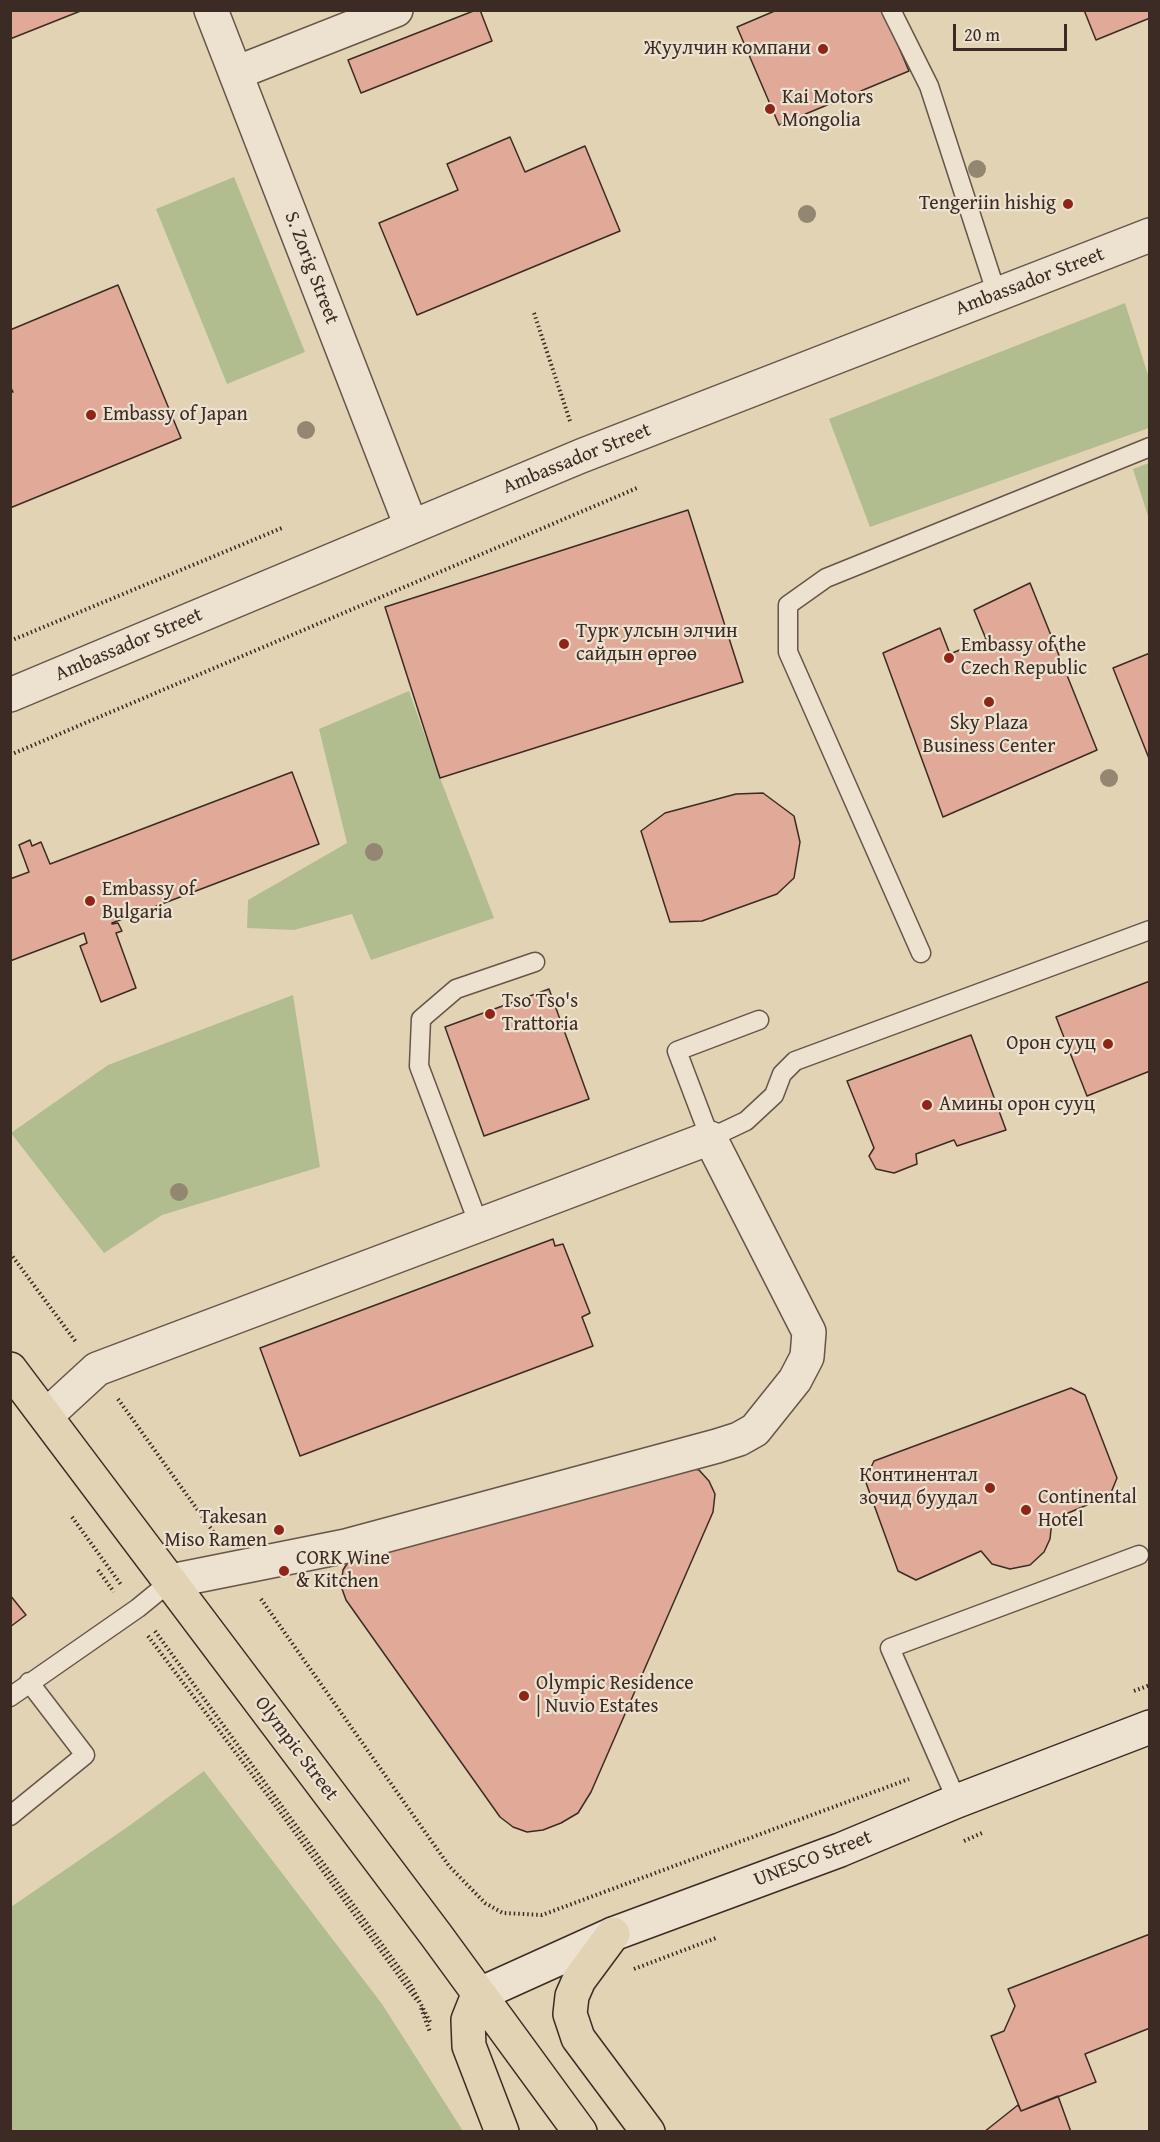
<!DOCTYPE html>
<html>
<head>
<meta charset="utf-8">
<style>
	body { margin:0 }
	#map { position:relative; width:1160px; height:2142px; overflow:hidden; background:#e2d3b5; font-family:"Gentium Book Plus",serif }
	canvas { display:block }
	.frame { position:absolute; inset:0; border:12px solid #3c2b24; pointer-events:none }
	.scale { position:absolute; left:953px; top:24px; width:114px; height:27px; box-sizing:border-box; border:3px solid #3c2b24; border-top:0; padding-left:8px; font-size:18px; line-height:21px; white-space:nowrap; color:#3c2b24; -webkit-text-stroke:4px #ece2cf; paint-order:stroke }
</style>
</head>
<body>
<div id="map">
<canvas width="1160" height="2142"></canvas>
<div class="frame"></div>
<div class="scale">20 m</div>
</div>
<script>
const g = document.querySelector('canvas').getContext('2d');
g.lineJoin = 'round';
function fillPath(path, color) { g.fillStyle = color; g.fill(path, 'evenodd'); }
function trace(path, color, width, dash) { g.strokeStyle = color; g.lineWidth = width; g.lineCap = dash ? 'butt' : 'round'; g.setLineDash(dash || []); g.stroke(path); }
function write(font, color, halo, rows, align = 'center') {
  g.font = font + ' "Gentium Book Plus",serif'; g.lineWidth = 4.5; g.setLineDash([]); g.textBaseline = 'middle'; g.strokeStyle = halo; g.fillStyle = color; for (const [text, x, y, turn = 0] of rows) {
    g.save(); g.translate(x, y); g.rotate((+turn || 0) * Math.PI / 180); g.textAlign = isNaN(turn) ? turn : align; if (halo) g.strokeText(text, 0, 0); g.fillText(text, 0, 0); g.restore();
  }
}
fillPath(new Path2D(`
	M234,177L305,352L227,384L156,209Z
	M1125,303L1149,378V428L870,527L829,419Z
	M1149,463V519L1133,469Z
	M409,691L440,778L494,918L371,960L352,914L294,930L247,928L248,900L347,843L319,729Z
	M293,995L320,1167L162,1215L104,1253L11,1133L108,1065Z
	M204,1771L382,2004L463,2131H11V1907L126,1828Z`), '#b1bd8f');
const building = new Path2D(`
	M10,10H83L10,39Z
	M476,10H480L492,41L361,93L348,60Z
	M777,10H883L909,71L779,125L737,27Z
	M1084,10H1150V18L1096,40Z
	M510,137L525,172L585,146L620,231L417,315L379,223L458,190L447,164Z
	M118,285L181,438L10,508V392H13L10,386V330Z
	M688,510L743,682L440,778L385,607Z
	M1030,583L1097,750L943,817L883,653L940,628L950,654L986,639L974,610Z
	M1150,653V761L1113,668Z
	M292,772L319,844L112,923V924L118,923L122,931L116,933L136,988L101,1002L80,946L87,943L84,933L10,961V879L29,872L19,845L30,840L32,846L41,842L50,864Z
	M763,793L794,816L800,842L794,878L777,894L702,921L670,922L641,831L665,813L736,794Z
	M1150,981V1071L1087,1096L1056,1017Z
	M549,989L589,1099L484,1136L445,1027Z
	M971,1035L1006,1130L957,1146L954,1140L916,1154L917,1164L894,1173L876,1169L869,1156L874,1148L847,1081Z
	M553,1239L555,1246L563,1244L590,1313L582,1317L593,1346L300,1456L260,1348Z
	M1071,1388L1085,1395L1117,1478L1110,1495L1052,1520L1050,1539L1044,1552L1030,1565L1010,1569L992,1564L981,1551L916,1580L898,1571L865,1480L874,1461Z
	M678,1465L699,1470L709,1481L715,1494L713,1512L591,1792L578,1813L561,1823L543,1830L527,1832L513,1827L500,1817L346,1600L341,1586L343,1570L352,1556Z
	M10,1595L26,1615L10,1627Z
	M1150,1934V2028L1085,2054L1096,2082L1021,2111L991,2036L1004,2031L1015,2006L1008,1989Z
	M1058,2096L1071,2132H984L1018,2105L1021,2111Z`);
fillPath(building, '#e0a998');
trace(building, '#3c2b24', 1.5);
const service = new Path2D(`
	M891,10L929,86L997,295
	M921,953L788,652V605L826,578L1150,447
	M759,1020L677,1051L710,1138L746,1121L774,1095L782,1074L795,1061L1150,930
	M479,1225L419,1066L421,1019L456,989L535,962
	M10,1697L138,1608L171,1581
	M957,1801L890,1648L1139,1555
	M10,1816L85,1755L29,1682`);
const minor = new Path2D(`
	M236,73L396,10
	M47,1415L97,1369L710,1138L809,1332L807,1357L795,1380L755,1430L739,1439L717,1446L346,1546L171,1581`);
const tertiary = new Path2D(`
	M211,10L411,526
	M10,695L581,456L1150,235`);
const secondary = new Path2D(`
	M478,1995L613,1934L840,1850L957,1801L1150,1727`);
const primary = new Path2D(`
	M10,1369L436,1935L580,2132
	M613,1934L579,1980L572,1996L570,2014L578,2038L648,2132
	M478,1995L468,2020L469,2046L502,2132`);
trace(service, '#665548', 21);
trace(minor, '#665548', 36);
trace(tertiary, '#665548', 36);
trace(secondary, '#3c2b24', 36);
trace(primary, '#3c2b24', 36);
trace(new Path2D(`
	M534,313L570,421
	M10,641L282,528
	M10,755L637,488
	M10,1253L76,1342
	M118,1399L217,1537
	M72,1517L122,1586
	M98,1570L114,1592
	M261,1599L449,1866L485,1903L503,1913L542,1915L909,1779
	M155,1631L410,1983L430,2022
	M148,1636L275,1805L418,2002
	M1134,1691L1150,1685
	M964,1841L982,1833
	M634,1969L716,1938
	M421,2008L430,2032`), '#3c2b24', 4, [1.5, 3]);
trace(service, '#ece2cf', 18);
trace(minor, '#ece2cf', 33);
trace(tertiary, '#ece2cf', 33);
trace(secondary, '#ece2cf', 33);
trace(primary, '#e2d3b5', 33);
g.fillStyle = '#938771';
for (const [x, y] of [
	[977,169],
	[807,214],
	[306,430],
	[1109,778],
	[374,852],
	[179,1192]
]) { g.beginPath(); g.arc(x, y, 9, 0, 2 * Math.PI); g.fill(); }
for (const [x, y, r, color] of [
	[823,49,6,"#8f2418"],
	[770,109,6,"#8f2418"],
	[1068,204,6,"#8f2418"],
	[91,415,6,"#8f2418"],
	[564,644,6,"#8f2418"],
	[949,658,6,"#8f2418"],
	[989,702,6,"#8f2418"],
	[90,901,6,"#8f2418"],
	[490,1014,6,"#8f2418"],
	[1108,1044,6,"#8f2418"],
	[927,1105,6,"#8f2418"],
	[990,1488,6,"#8f2418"],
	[1026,1510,6,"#8f2418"],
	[279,1530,6,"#8f2418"],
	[284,1571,6,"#8f2418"],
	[524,1696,6,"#8f2418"]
]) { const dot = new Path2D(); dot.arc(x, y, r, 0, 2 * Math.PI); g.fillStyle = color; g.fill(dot); trace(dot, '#ece2cf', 2); }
write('20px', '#3c2b24', '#ece2cf', [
	["Жуулчин компани",811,49,"right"],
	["Kai Motors",782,98],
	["Mongolia",782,121],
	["Tengeriin hishig",1056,204,"right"],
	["Embassy of Japan",103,415],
	["Турк улсын элчин",576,632],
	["сайдын өргөө",576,655],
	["Embassy of the",961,646],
	["Czech Republic",961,669],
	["Sky Plaza",989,724,"center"],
	["Business Center",989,747,"center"],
	["Embassy of",102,890],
	["Bulgaria",102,913],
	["Tso Tso's",502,1002],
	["Trattoria",502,1025],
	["Орон сууц",1096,1044,"right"],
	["Амины орон сууц",939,1105],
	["Континентал",978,1476,"right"],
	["зочид буудал",978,1499,"right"],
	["Continental",1038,1498],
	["Hotel",1038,1521],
	["Takesan",267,1518,"right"],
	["Miso Ramen",267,1541,"right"],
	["CORK Wine",296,1559],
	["& Kitchen",296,1582],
	["Olympic Residence",536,1684],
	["| Nuvio Estates",536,1707]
], 'left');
write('20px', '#3c2b24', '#ece2cf', [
	["S. Zorig Street",311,268,69],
	["Ambassador Street",1030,282,-21],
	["Ambassador Street",577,459,-22],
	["Ambassador Street",129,645,-23],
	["Olympic Street",296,1749,53],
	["UNESCO Street",813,1859,-21]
]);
</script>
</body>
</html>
